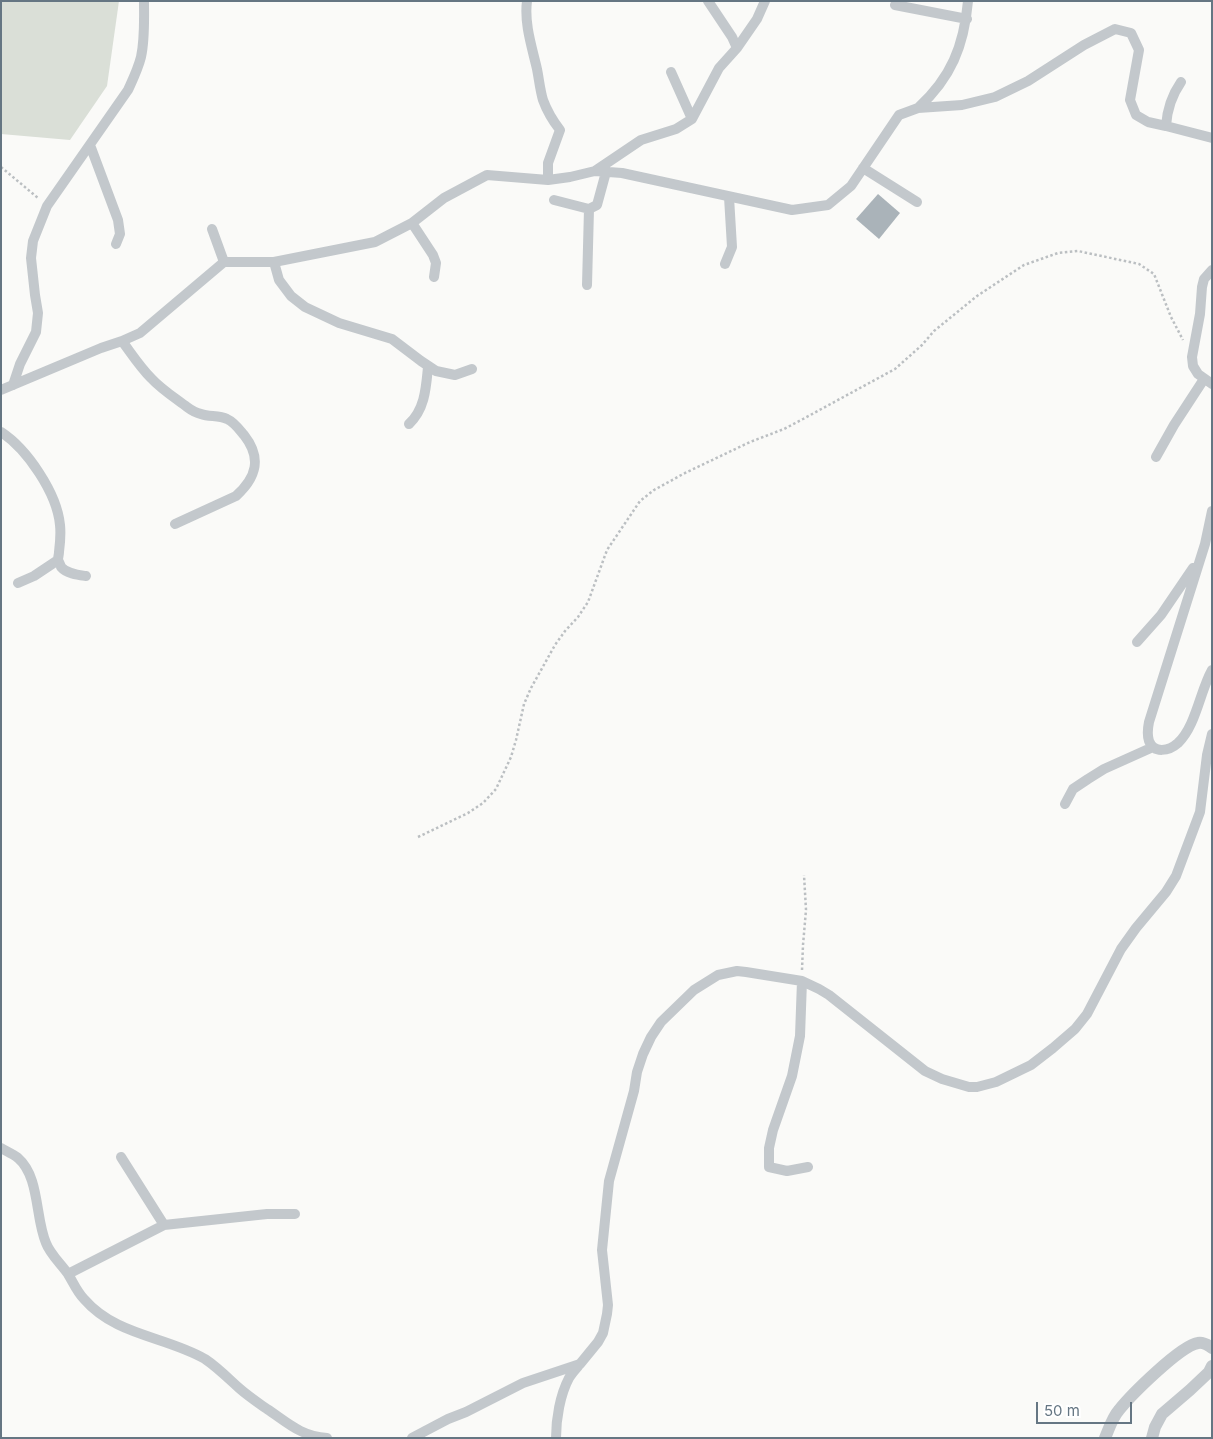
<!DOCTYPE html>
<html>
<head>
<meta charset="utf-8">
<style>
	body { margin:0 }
	#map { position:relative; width:1213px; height:1439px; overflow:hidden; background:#fafaf8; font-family:Inter,sans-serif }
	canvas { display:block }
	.frame { position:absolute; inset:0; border:2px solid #657683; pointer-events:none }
	.scale { position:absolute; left:1036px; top:1402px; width:96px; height:22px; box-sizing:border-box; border:2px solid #657683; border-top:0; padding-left:6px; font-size:15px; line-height:18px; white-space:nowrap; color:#657683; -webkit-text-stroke:4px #fff; paint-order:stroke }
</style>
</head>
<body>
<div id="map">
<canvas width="1213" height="1439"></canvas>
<div class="frame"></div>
<div class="scale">50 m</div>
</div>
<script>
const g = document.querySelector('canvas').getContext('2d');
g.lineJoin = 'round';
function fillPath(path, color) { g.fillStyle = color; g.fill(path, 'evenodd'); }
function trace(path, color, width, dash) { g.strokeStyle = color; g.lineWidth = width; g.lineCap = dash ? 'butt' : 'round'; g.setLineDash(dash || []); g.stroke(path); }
fillPath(new Path2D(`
	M1,1H119L107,86L70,140L1,134Z`), '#dadfd7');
fillPath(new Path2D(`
	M878,194L900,213L879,239L856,219Z`), '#aab3b9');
trace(new Path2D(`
	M1,167L38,198
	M418,837L468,813L483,803L496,789L511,757L516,740L524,704L531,688L555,645L565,631L578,617L588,602L607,550L640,501L654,490L685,473L750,442L784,429L803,419L895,369L922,345L934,331L977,296L1024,265L1058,253L1078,251L1139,264L1154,274L1171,317L1183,340
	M802,970L803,945L806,910L804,875`), '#bbbfc2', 2.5, [2.5, 2.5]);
trace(new Path2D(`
	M527,1C524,24 532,47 537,69C539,79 540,90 543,100C547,111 553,121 560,130L548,163V180
	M895,5L967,19
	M737,48L757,19L765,1
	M671,72L692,119
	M918,108C951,78 964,46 968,1
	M1166,126C1167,110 1172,95 1181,82
	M90,145L118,220L120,234L116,244
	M863,168L917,202
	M595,171L641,140L676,129L692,119L719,68L737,48L732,37L708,1
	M554,200L589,209L597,205L606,172
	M412,223L433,255L436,263L434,277
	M212,229L224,262
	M274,262L279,280L291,296L305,307L339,323L392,339L421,361L436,371L455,375L472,369
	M725,264L732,247L729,197
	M1212,270L1204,279L1202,287L1200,314L1192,357L1193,366L1198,374L1212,384
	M587,285L589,209
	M122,341C131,353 140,367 151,378C161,389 175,398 187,407C191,410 196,413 201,414C209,417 219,415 227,419C234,422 239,429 244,435C262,458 257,477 236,496L175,524
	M13,385L20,364L36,332L38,313L35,295L31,258L33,241L47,206L128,90C133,79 138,69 141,57C145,39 144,19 144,1
	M1,390L101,348L122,341L140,333L224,262H274L375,242L412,223L444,198L487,175L548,180L570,177L595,171L622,173L792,210L828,205L851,186L899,115L918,108L962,105L995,97L1028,81L1084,45L1115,29L1131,33L1139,50L1130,100L1136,115L1148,122L1166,126L1212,138
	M409,424C425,409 426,388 428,367
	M1,432C27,449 57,493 60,525C61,534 60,544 59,552C59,555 58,557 58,560C58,560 61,566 61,567C67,574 78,575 86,576
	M1156,457L1174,425L1204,379
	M1212,511L1205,544L1149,722C1148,727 1147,735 1149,741C1154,754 1169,751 1178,743C1196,726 1200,691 1212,670
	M18,583L34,576L58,560
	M1137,642L1161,615L1193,568
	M1065,804L1073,789L1088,779L1104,769L1153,747
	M802,981L800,1036L792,1076L773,1130L769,1148V1167L787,1171L808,1167
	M1,1148C6,1151 13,1154 18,1158C40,1177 35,1218 46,1243C50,1254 61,1264 68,1274C73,1282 77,1292 84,1299C116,1336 165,1336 205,1359C217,1367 228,1378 239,1388C248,1396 257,1402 267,1409C287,1422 300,1436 327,1438
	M121,1157L164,1225
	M68,1274L164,1225L267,1214H295
	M412,1438L448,1419L466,1412L523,1383L580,1364L598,1342L603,1333L607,1314L608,1305L602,1250L609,1181L634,1091L637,1072L643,1054L651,1037L661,1022L694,990L718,975L737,971L746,972L802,981L819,989L829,995L925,1071L942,1079L969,1087H977L996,1082L1031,1065L1053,1048L1075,1029L1087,1014L1121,949L1136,928L1166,892L1176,876L1200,812L1207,755L1212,734
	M556,1438C556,1419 560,1395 569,1378C572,1373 576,1369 579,1365`), '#c3c8cc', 10);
trace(new Path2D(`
	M1105,1438C1109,1429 1112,1418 1119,1410C1131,1395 1180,1346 1198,1343C1203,1342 1208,1345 1212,1348
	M1152,1438L1155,1427L1162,1414L1190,1390L1209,1372L1212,1366`), '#c3c8cc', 12);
</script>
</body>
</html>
